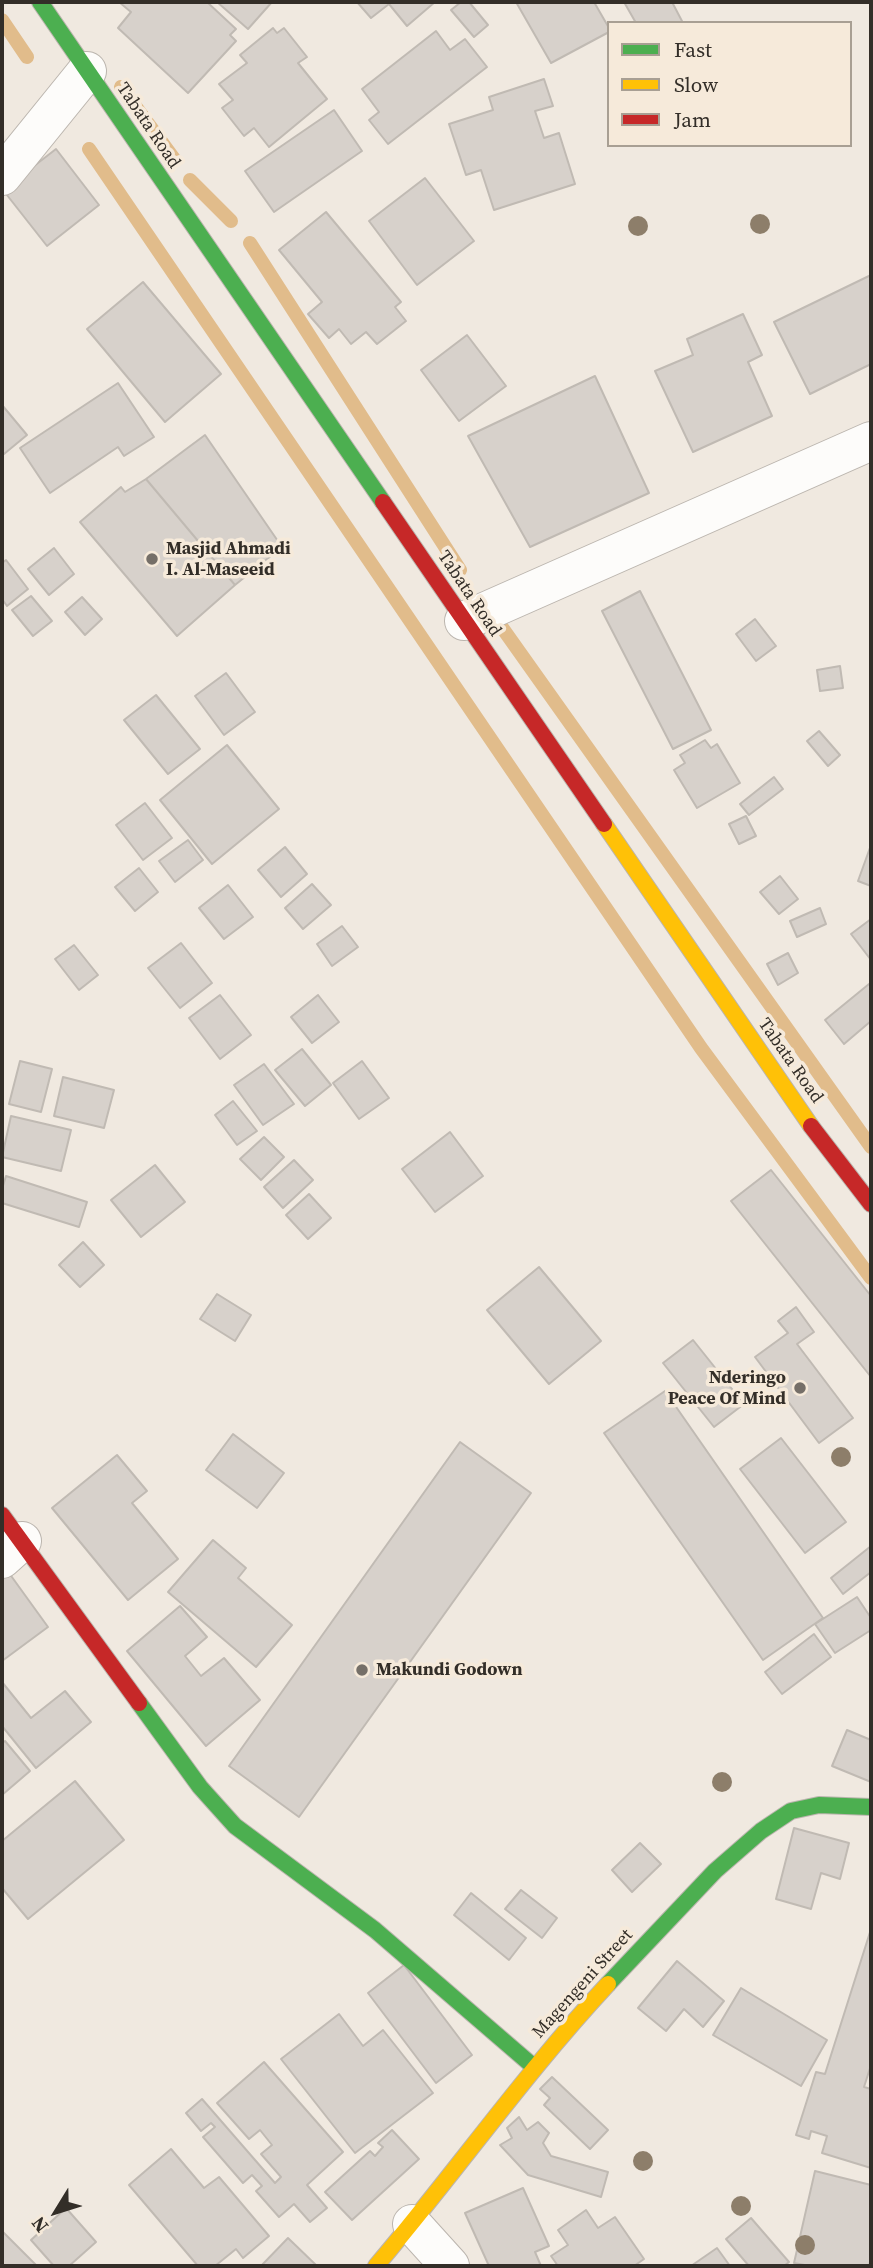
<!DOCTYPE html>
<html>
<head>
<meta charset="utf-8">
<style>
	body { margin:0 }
	#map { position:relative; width:873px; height:2268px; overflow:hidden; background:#f0e9e0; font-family:"Source Serif 4",serif }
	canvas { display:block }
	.frame { position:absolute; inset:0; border:4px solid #332e28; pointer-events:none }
	.legend { position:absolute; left:607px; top:21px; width:245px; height:126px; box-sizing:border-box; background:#f6eada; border:2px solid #a89f93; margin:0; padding:9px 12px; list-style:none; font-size:21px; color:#332e28 }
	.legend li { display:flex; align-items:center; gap:14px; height:35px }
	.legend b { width:35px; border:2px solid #a89f93 }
	.north { position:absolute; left:21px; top:2177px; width:70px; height:70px; -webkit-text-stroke:5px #f6eada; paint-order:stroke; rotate:232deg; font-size:19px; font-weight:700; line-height:28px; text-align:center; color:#332e28 }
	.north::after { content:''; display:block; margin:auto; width:24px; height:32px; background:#332e28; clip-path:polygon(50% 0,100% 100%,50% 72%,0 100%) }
</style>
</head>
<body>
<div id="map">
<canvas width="873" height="2268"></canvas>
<div class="frame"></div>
<ul class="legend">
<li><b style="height:9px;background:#4caf50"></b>Fast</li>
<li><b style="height:9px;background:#ffc107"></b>Slow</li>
<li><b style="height:9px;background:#c62828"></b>Jam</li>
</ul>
<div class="north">N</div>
</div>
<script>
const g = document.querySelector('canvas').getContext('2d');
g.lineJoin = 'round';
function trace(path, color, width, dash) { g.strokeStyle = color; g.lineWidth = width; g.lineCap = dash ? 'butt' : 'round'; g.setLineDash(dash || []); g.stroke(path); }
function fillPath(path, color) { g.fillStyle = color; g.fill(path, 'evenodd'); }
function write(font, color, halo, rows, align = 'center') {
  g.font = font + ' "Source Serif 4",serif'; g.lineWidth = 7; g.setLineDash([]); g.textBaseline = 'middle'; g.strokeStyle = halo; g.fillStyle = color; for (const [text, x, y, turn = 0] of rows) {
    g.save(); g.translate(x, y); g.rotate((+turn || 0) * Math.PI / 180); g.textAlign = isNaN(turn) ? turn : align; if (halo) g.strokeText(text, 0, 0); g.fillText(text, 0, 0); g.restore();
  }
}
trace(new Path2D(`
	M2,20L27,57
	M121,87L174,159
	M89,149L701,1048L871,1278
	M190,180L231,221
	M250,243L460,570
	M491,612L871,1147`), '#e1bc8b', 14);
const building = new Path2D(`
	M119,2H207L236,29L230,35L236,41L188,93L118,28L131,12Z
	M217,2H272L248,29Z
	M357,2H435L407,26L389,4L371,18Z
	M461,2H469L488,25L474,37L451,10Z
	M516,2H594L609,28V32L551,63Z
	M624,2H672L683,23H636Z
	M273,28L277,33L284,28L307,57L298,63L327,99L269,147L254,128L244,136L222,108L233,100L219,84L247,63L240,55Z
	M436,31L450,50L465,39L487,67L388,144L369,120L379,112L362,89Z
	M544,79L553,106L535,111L544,138L559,133L575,184L494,210L481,170L466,175L449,124L493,110L489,97Z
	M334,110L362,151L274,212L245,171Z
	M56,149L99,205L47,246L3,190Z
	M425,178L474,241L417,285L369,221Z
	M326,212L401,302L395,307L406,321L377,344L366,332L351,344L339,329L329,338L308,314L322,302L279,250Z
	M871,275V364L810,394L774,322Z
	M143,282L221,374L165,422L87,329Z
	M743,314L762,355L748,362L772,416L693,452L655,371L693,355L687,339Z
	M467,335L506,386L459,421L421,370Z
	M595,376L649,493L530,547L468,436Z
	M118,383L154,437L124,456L118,447L50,493L20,448Z
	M2,405L27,435L4,454L2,451Z
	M205,435L282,547L235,585L146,479Z
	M146,479L235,585L177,636L80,522L121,487L125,492Z
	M54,548L74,574L49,595L28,569Z
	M6,560L28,589L7,606L2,599V563Z
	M640,591L711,730L673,749L602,611Z
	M31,596L52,621L33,636L12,610Z
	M82,597L102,619L85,635L65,612Z
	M755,619L776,646L756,661L736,634Z
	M840,666L843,688L820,691L817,670Z
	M226,673L255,712L224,735L195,696Z
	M156,695L200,749L168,774L124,720Z
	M819,731L840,755L828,766L807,741Z
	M705,740L711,748L717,744L740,783L697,808L674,770L685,763L680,755Z
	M227,745L279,809L212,864L160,800Z
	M774,777L783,789L749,815L740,804Z
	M145,803L172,838L143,860L116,825Z
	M746,816L756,836L739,844L729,824Z
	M188,840L203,860L175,882L159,861Z
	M871,845V886L858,881Z
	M285,847L307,874L281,897L258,870Z
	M139,868L158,892L135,911L115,887Z
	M780,876L798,899L779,914L760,892Z
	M312,884L331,905L303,929L285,908Z
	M228,885L253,917L224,939L199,908Z
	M820,908L826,924L797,937L790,921Z
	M871,919V960L851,934Z
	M342,926L358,947L332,966L317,944Z
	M181,943L212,983L180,1008L148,968Z
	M74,945L98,975L79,990L55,959Z
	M788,953L798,973L778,985L767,964Z
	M869,984L871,987V1021L844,1044L825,1020Z
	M220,995L251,1035L220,1059L189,1018Z
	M318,995L339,1022L312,1043L291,1017Z
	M302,1049L331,1085L305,1106L275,1070Z
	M20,1061L52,1069L41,1112L9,1104Z
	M362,1061L389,1098L359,1119L333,1083Z
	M264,1064L294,1104L263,1125L234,1085Z
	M63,1077L114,1090L104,1128L54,1116Z
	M233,1101L257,1131L237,1145L215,1115Z
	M11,1116L71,1130L61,1171L2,1157Z
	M450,1132L483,1176L435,1212L402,1169Z
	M264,1137L284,1157L261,1180L240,1159Z
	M294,1160L313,1180L283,1208L264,1187Z
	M155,1165L185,1202L141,1237L111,1200Z
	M771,1170L871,1296V1377L731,1201Z
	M6,1176L87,1202L79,1227L2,1203V1189Z
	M309,1194L331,1218L308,1239L286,1215Z
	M83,1242L104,1265L80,1287L59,1265Z
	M539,1267L601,1341L549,1384L487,1310Z
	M217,1294L251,1315L235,1341L200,1319Z
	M796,1307L814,1332L797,1344L853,1418L819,1443L755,1357L788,1333L778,1321Z
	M693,1340L744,1404L714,1427L663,1363Z
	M665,1391L823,1618L763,1660L604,1433Z
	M233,1434L284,1473L257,1508L206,1470Z
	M781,1438L846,1522L805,1553L740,1469Z
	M460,1442L531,1493L299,1817L229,1766Z
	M117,1455L147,1491L132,1503L178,1559L128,1600L52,1508Z
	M213,1540L246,1568L238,1578L292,1625L256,1667L168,1592Z
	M871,1546V1572L843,1594L831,1578Z
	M9,1573L48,1627L2,1661V1578Z
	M857,1597L871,1618V1630L835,1653L815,1624Z
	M180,1606L207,1637L185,1656L201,1676L224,1658L260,1700L206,1746L127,1651Z
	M814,1634L831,1657L782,1694L765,1672Z
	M2,1682L31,1718L65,1691L91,1722L36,1768L2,1726Z
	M847,1730L871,1740V1782L832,1766Z
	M5,1741L30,1771L2,1795V1743Z
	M75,1781L124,1840L28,1919L2,1888V1841Z
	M794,1828L849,1843L840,1879L821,1873L811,1909L776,1899Z
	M640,1843L661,1864L632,1892L612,1870Z
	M521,1890L557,1918L542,1938L505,1909Z
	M471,1893L526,1938L509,1960L454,1915Z
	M871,1929V2065L864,2087L871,2089V2168L822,2153L827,2136L811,2131L809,2139L796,2135L816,2072L825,2074Z
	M677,1961L724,2001L703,2027L684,2009L666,2031L638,2008Z
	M404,1965L472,2055L436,2083L368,1993Z
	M741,1988L827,2040L801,2086L713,2035Z
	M339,2014L363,2046L383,2030L433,2093L355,2153L281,2059Z
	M264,2062L343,2152L307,2185L327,2208L310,2222L294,2204L279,2217L256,2191L262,2186L252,2175L243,2183L203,2137L215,2127L211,2123L201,2131L186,2113L202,2099L275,2183L281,2177L261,2154L272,2145L260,2130L249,2139L217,2103Z
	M552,2077L608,2130L590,2149L544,2105L550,2098L540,2089Z
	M519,2117L527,2130L538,2122L549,2133L543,2143L551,2156L608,2172L601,2197L528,2175L500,2145L512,2138L507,2128Z
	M392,2130L419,2159L352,2220L325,2192L370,2151L375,2156L383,2147L378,2143Z
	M171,2149L204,2188L219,2177L269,2236L243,2258L236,2249L215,2266H198L129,2185Z
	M815,2171L871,2185V2258L869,2266H810L794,2263Z
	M523,2188L549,2246L535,2252L541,2266H489L465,2213Z
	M66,2208L96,2242L69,2266H54L31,2240Z
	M586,2210L598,2228L615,2217L644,2259L634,2266H558L551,2256L568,2245L558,2230Z
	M751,2218L789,2262L784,2266H749L726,2239Z
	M2,2231L37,2266H2Z
	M288,2238L317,2266H261Z
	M717,2248L730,2266H691Z`);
fillPath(building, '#d7d1cb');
trace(building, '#c0bab3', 2);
const street = new Path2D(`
	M2,176L87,71
	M464,621L871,441
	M2,1559L22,1541
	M412,2224L450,2266`);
const fast = new Path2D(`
	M40,2L383,502
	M139,1703L200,1787L235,1826L375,1930L534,2067
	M608,1984L715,1871L761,1831L791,1811L819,1805L871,1807`);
const slow = new Path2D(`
	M604,824L811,1126
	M376,2266C455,2173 525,2073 608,1984`);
const jam = new Path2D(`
	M383,502L604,824
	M811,1126L871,1204
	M2,1515L139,1703`);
trace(street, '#bbb5ae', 40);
trace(fast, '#bbb5ae', 18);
trace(slow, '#bbb5ae', 18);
trace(jam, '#bbb5ae', 18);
trace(street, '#fdfcfa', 38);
trace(fast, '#4caf50', 16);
trace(slow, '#ffc107', 16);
trace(jam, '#c62828', 16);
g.fillStyle = '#8d7e6a';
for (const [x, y] of [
	[760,224],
	[638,226],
	[841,1457],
	[722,1782],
	[643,2161],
	[741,2206],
	[805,2245]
]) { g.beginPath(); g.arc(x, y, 10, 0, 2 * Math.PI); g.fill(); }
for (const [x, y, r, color] of [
	[152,559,7,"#756f68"],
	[800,1388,7,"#756f68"],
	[362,1670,7,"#756f68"]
]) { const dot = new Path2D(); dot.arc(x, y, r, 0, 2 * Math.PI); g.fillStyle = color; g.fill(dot); trace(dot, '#f6eada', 2.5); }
write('18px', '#332e28', '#f6eada', [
	["Tabata Road",148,126,56],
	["Tabata Road",469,594,56],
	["Tabata Road",790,1061,55],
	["Magengeni Street",583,1984,-48]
]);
write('bold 18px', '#332e28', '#f6eada', [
	["Masjid Ahmadi",166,549],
	["I. Al-Maseeid",166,570],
	["Nderingo",786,1378,"right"],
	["Peace Of Mind",786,1399,"right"],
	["Makundi Godown",376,1670]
], 'left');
</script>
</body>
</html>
